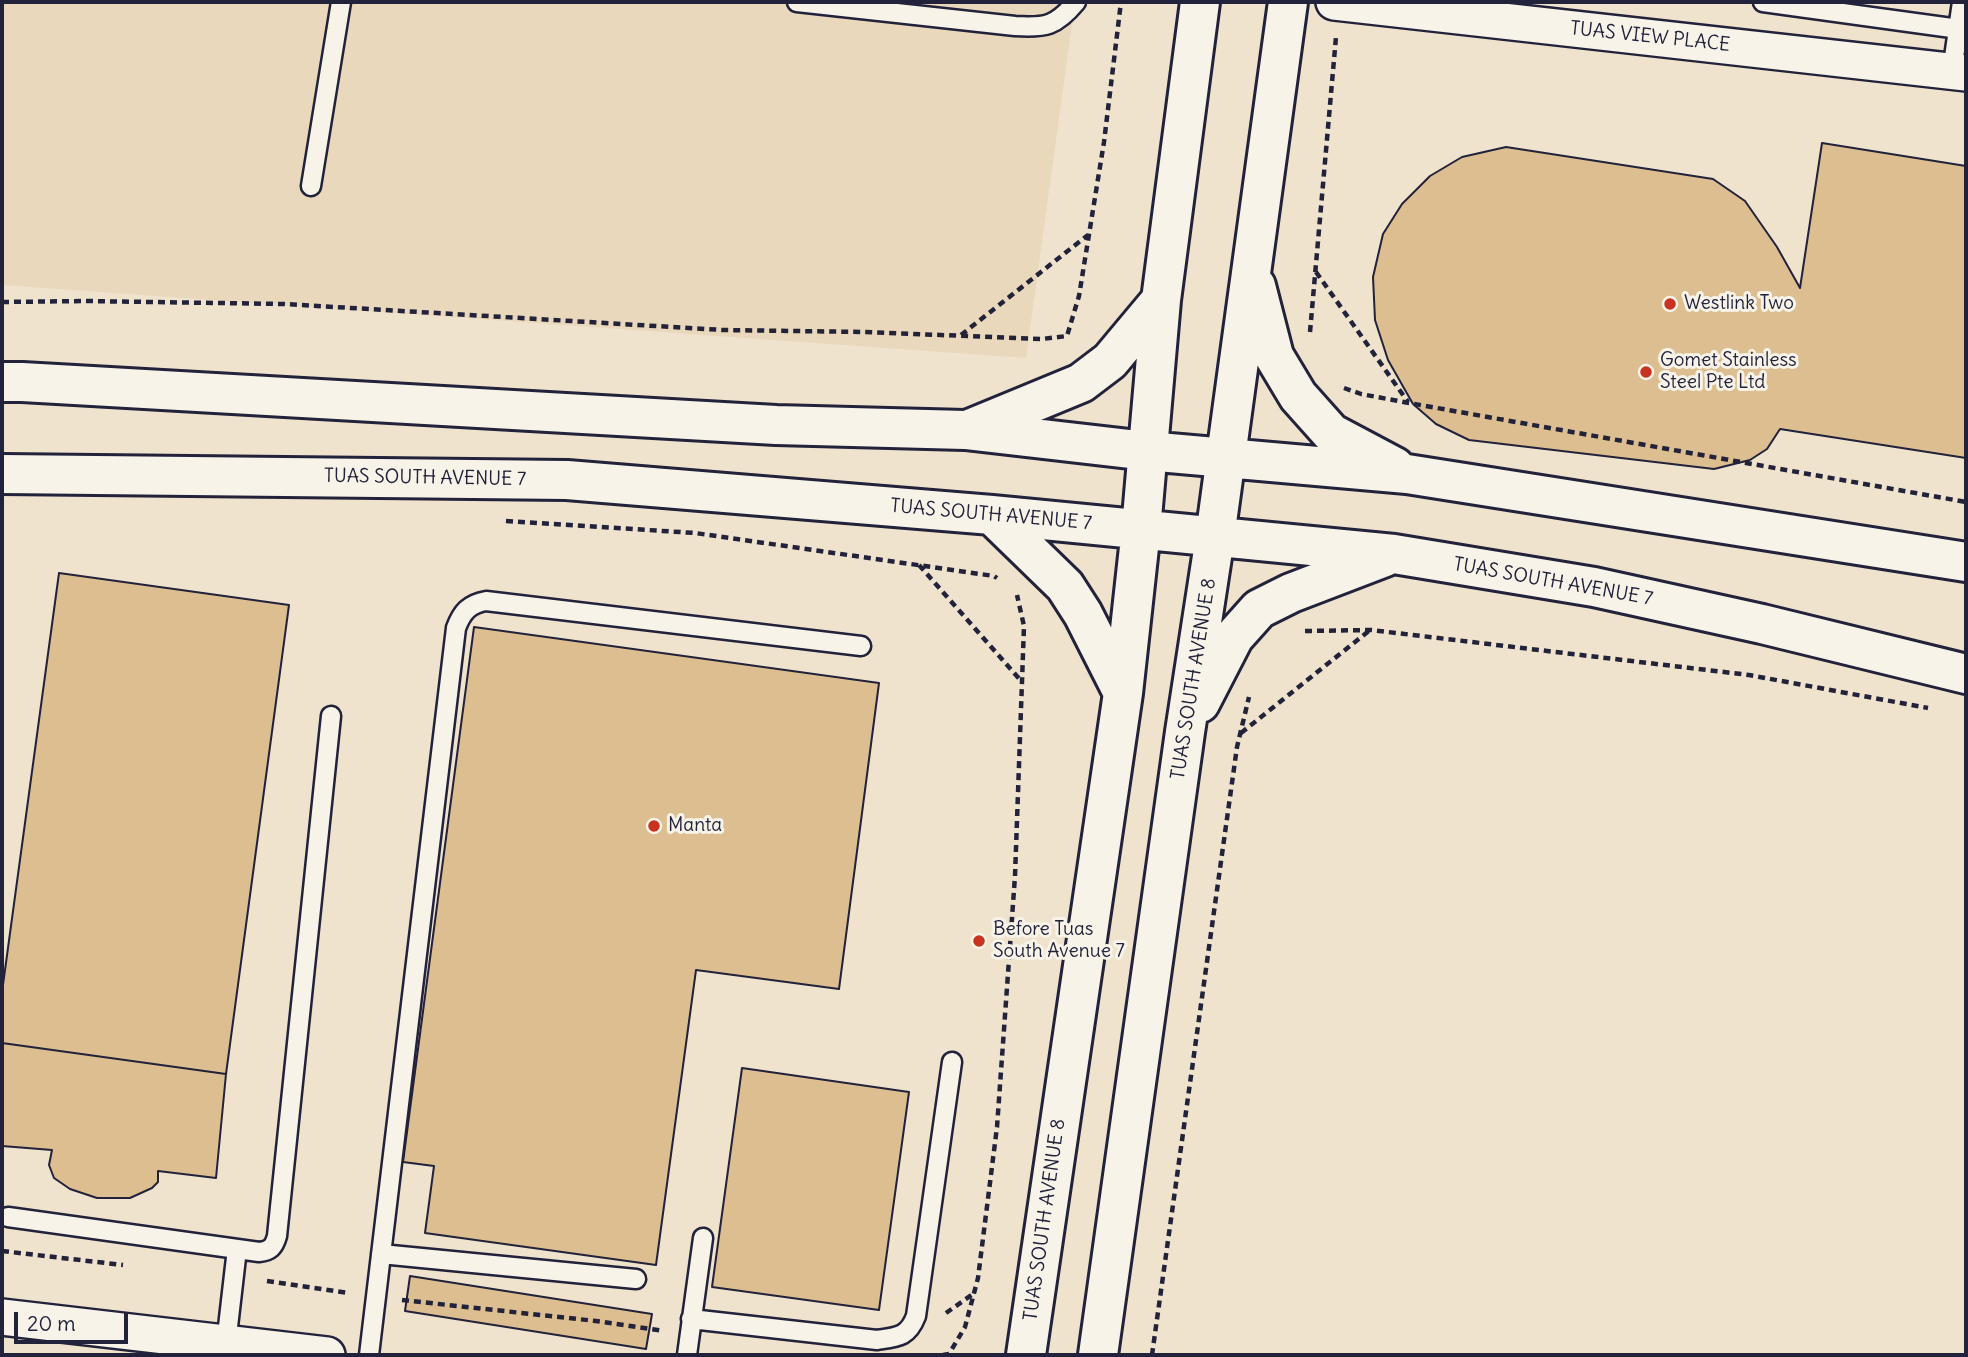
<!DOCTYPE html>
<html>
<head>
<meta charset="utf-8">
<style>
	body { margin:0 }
	#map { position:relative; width:1968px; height:1357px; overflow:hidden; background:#efe3ce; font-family:Delius,sans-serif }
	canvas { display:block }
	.frame { position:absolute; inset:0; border:4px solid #22223b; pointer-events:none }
	.scale { position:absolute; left:14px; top:1312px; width:114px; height:32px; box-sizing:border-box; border:4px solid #22223b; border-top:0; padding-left:9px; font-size:21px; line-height:24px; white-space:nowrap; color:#22223b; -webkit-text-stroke:5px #f7f3e8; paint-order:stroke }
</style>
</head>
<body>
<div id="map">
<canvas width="1968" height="1357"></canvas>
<div class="frame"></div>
<div class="scale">20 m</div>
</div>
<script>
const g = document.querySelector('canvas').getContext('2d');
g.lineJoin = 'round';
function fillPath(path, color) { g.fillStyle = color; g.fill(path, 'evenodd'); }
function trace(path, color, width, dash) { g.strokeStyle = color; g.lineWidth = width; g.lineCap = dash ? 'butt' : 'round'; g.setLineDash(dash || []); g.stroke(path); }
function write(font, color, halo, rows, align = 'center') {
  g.font = font + ' Delius,sans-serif'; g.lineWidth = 6; g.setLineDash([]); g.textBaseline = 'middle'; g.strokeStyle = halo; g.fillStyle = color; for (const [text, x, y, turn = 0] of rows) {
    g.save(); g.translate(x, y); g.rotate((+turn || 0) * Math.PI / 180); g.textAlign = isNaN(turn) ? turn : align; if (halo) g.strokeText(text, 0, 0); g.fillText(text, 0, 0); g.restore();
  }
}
fillPath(new Path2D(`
	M2,2H1075L1026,358L2,285Z`), '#e9d8bb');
const building = new Path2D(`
	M1822,143L1966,166V458L1780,429L1767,449L1750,460L1714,469L1469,440L1436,424L1413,404L1388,360L1375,320L1373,277L1383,234L1402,204L1430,176L1462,157L1506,147L1713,179L1745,201L1777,247L1800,288Z
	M59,573L289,605L226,1074L2,1043V992Z
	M474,627L879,683L839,989L696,970L656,1265L425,1233L434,1166L403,1162Z
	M2,1043L226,1074L216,1178L158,1171V1182L152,1188L130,1198H97L70,1189L54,1178L49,1165L52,1150L2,1146Z
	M742,1068L909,1092L879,1310L712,1287Z
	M410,1276L652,1314L646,1349L405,1311Z`);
fillPath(building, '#dcbe90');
trace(building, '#22223b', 2);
const lane = new Path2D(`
	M797,2L1015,26C1046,28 1056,26 1076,2
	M1763,2L1959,29
	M1952,71L1962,2
	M311,186L341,2
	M8,1217L259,1252C270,1251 274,1247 277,1236L331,716
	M381,1254L636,1279
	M691,1319L877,1340C898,1337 908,1337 916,1316L952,1062
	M226,1344L237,1249
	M369,1355L456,628C462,612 469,604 486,601L861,646
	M687,1355L703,1238`);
const street = new Path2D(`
	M1334,2L1966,73
	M2,1317L327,1355`);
const secondary = new Path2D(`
	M1256,286L1274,356L1298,396L1331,433L1395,467
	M2,382H22L776,425L965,430L1147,451L1407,474L1966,562
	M967,430L1081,383L1110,361L1161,300
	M2,474L567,480L992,515L1394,554L1594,587L1762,624L1966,674
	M992,515L1065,586L1083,614L1123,693
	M1200,703L1234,637L1259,609L1291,593L1385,557
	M1026,1355L1123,693L1141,529L1161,300L1200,2
	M1098,1355L1185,732L1215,537L1288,2`);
trace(lane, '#22223b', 23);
trace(street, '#22223b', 40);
trace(secondary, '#22223b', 44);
trace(new Path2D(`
	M1316,272L1408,402
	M2,302L85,301L284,304L723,330L865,332L1042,339L1067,336L1079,296L1104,142L1121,2
	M1310,332L1336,37
	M961,335L1088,235
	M1344,388L1361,394L1409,403L1966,502
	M506,521L695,533L994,576L997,578
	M919,565L1022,682
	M1305,631L1371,630L1749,675L1928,708
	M1241,733L1370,630
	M2,1251L123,1265
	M267,1281L348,1293
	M402,1300L596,1321L664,1331
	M946,1313L973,1294
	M943,1355L949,1354L965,1327L978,1278L997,1127L1015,876L1024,626L1017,595
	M1152,1355L1237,747L1249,697`), '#22223b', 4.5, [7, 5]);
trace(lane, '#f7f3e8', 18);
trace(street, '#f7f3e8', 35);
trace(secondary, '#f7f3e8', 38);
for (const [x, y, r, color] of [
	[1670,304,7,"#c8321e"],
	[1646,372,7,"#c8321e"],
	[654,826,7,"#c8321e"],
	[979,941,7,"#c8321e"]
]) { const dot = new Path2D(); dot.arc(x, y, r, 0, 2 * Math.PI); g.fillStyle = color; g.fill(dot); trace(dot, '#f7f3e8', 2.5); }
write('19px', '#22223b', '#f7f3e8', [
	["TUAS VIEW PLACE",1650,37,6],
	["TUAS SOUTH AVENUE 7",425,478,1],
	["TUAS SOUTH AVENUE 7",991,515,5],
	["TUAS SOUTH AVENUE 7",1553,582,10],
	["TUAS SOUTH AVENUE 8",1194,679,-81],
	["TUAS SOUTH AVENUE 8",1045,1220,-82]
]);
write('19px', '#22223b', '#f7f3e8', [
	["Westlink Two",1684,304],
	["Gomet Stainless",1660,361],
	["Steel Pte Ltd",1660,383],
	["Manta",668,826],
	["Before Tuas",993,930],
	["South Avenue 7",993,952]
], 'left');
</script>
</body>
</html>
